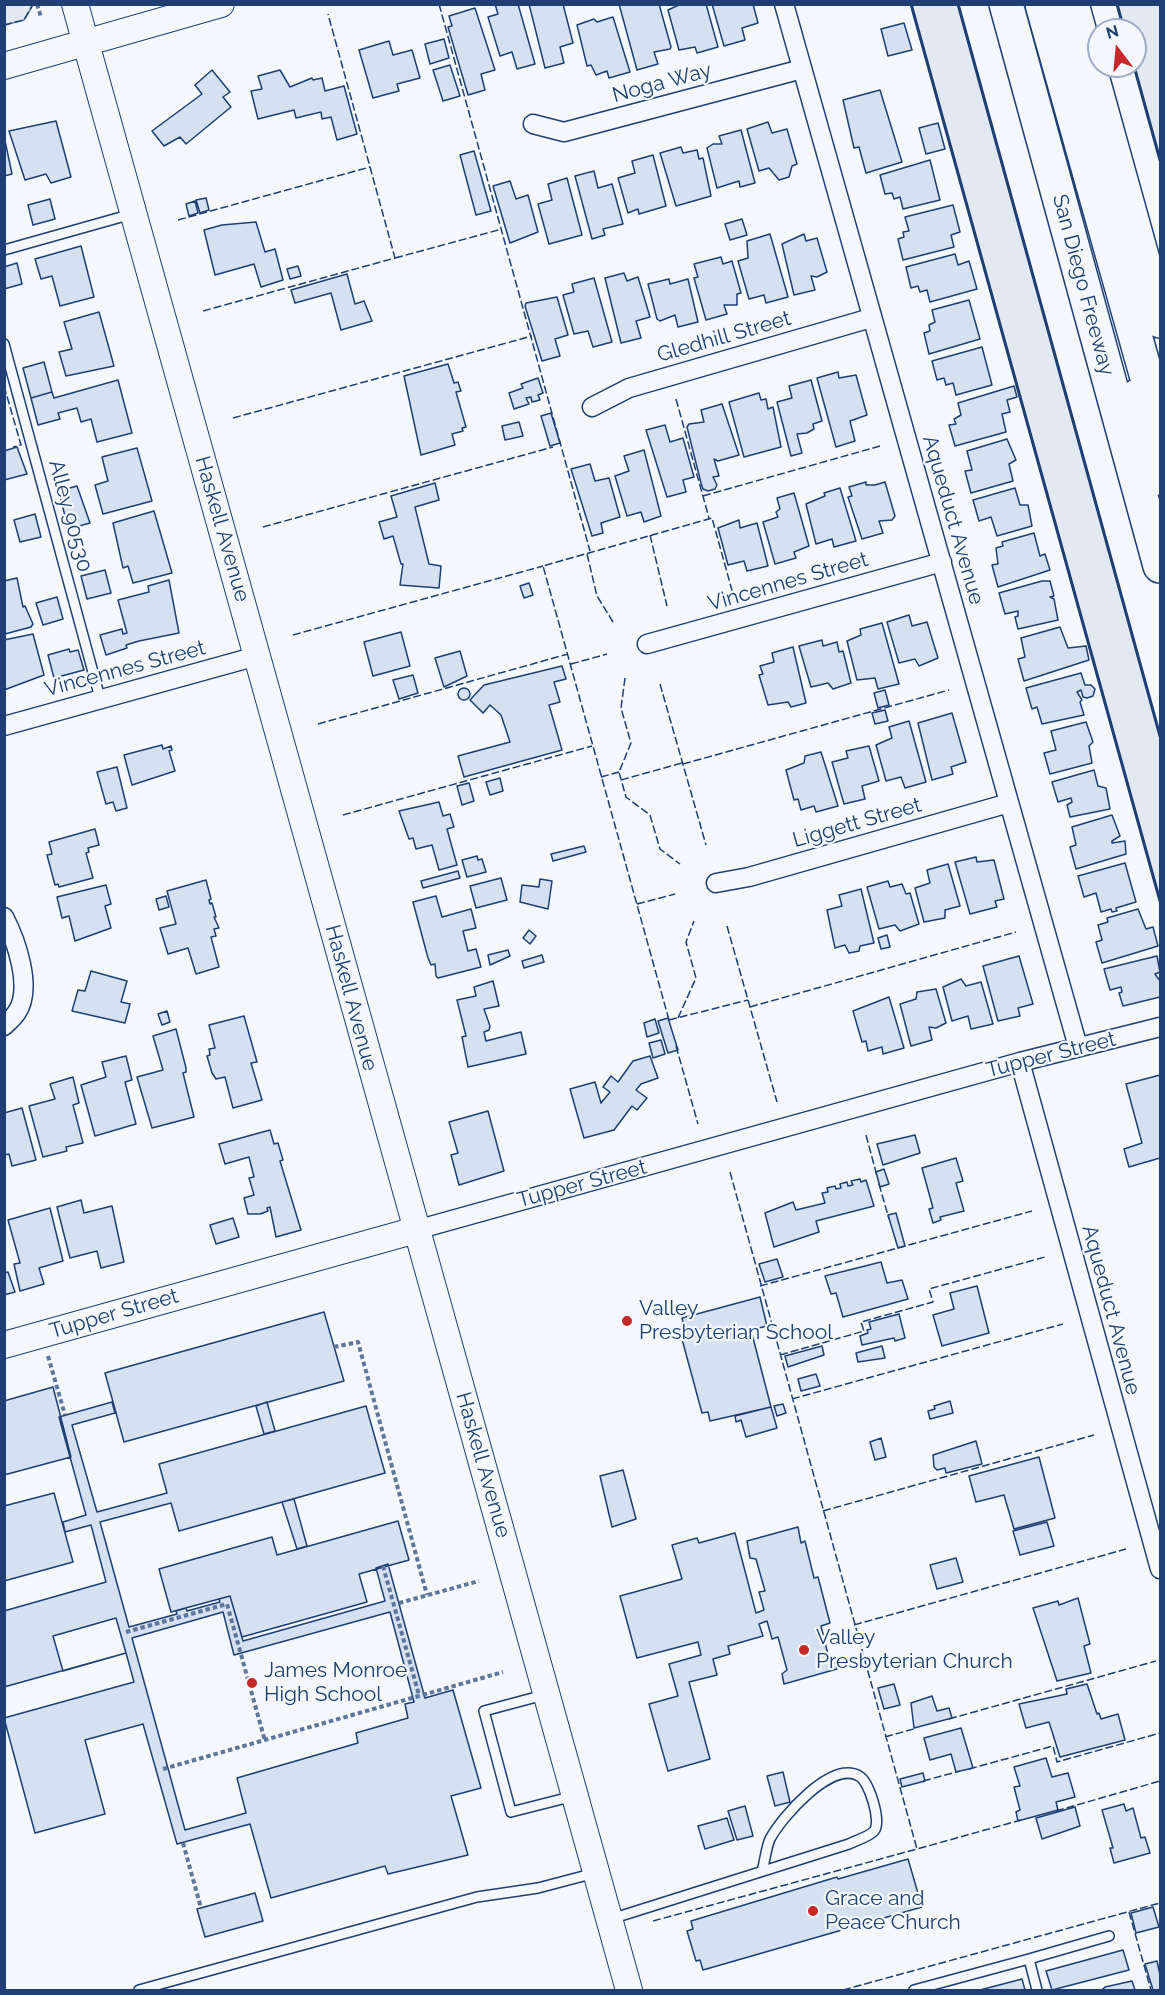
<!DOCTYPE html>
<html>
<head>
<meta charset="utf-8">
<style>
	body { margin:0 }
	#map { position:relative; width:1165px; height:1995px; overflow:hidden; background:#f4f7fb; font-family:Raleway,sans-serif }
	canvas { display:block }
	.frame { position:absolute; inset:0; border:6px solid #1d3f73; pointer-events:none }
	.north { position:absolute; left:1087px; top:18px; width:60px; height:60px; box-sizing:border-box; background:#f4f7fb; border:2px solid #9eadc5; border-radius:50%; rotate:344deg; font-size:16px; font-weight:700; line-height:24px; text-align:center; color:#1d3f73 }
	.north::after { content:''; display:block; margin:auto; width:21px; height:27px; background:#c62828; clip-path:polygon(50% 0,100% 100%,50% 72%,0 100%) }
</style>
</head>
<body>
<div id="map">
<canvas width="1165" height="1995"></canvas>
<div class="frame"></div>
<div class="north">N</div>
</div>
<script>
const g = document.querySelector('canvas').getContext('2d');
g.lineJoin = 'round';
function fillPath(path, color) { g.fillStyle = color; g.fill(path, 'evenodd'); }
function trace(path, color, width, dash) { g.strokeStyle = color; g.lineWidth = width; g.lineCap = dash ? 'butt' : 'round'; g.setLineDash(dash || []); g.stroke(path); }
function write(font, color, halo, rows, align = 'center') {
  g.font = font + ' Raleway,sans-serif'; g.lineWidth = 4.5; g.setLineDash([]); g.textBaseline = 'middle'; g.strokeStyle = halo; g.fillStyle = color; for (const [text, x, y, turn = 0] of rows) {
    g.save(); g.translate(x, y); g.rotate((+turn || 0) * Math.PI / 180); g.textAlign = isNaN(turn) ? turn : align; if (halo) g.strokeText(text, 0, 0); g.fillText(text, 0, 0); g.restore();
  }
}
const green = new Path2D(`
	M5,4H33V5L24,20L5,25Z
	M911,5H958L1160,736V901Z
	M1117,5H1160V160L1134,66L1135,30H1124Z`);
fillPath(green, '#e3e9f0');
trace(green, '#687fa3', 1.5);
const building = new Path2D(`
	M495,4H518L535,64L517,69L512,52L500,56L488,17L498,14Z
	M529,4H563L573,43L560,47L564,63L545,68Z
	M619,4H659L671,47L670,49L654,52L658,64L637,70Z
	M706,4L718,47L697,53L695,47L679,50L668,10L681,4Z
	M712,4H753L758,23L742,28L745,40L724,46Z
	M475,8L495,70L481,74L485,90L468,95L448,27L452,26L449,16Z
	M613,17L630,72L609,78L607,71L596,75L591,65L587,66L577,25L594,19L597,22Z
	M904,23L912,50L888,56L881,29Z
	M444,39L449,58L430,64L425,44Z
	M389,41L393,55L412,50L420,78L397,84L399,91L373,98L359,50Z
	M450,65L460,96L443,101L433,70Z
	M212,70L230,92L223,97L231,107L186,144L180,137L164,146L152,131L202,94L195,85Z
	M280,70L290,87L312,78L313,80L322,78L325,91L344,86L357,134L337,140L331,117L322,119L321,112L296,118L294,110L258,119L251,91L262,89L258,76Z
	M880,90L902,162L866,173L859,147L854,148L843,100Z
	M56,121L71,177L51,183L46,174L25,180L9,131Z
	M768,122L772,133L787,129L797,164L792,166L789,177L779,180L769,168L759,171L747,129Z
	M938,123L945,149L926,154L919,128Z
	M741,130L755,183L740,187L739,181L717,188L707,148L713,144H722L719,136Z
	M4,136L12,174L4,176Z
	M681,147L683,153L697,150L699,159L703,158L711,196L676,206L660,153Z
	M474,151L491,211L476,215L460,155Z
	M653,155L666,206L639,214L638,209L628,213L618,178L635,173L632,161Z
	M930,160L940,200L903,209L900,197L894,199L892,193L885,194L880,175Z
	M594,171L598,188L612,184L623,224L603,229L605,235L592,239L575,176Z
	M567,178L582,235L549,244L538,204L552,200L548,184Z
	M510,181L516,199L528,195L538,232L510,243L493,186Z
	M206,198L209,210L200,213L196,200Z
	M50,199L55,219L33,225L28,205Z
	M195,201L198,213L189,216L186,204Z
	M953,205L960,232L951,235L954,247L903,260L898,239L904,237L903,232L909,231L905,217Z
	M742,219L747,235L730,240L725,224Z
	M256,222L265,252L275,249L283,280L261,287L254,264L215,275L204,230L222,225Z
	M770,234L788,297L766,303L764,295L749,299L738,261L748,258L747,241Z
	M804,234L806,241L817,238L827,272L817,277L811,276L815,290L794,295L782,244Z
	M81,246L94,297L60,306L52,276L41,279L35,259Z
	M955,254L958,265L969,261L977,289L930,302L927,290L920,292L918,286L911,288L906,267Z
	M721,257L723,264L732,261L741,293L737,294V305H724L727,314L706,320L694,278L698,277L694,264Z
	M17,263L22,284L4,289V267Z
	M298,266L301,276L290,279L287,269Z
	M624,273L627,281L638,277L650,317L636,321L641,338L621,343L605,278Z
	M347,274L355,304L364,301L372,321L341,330L331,293L295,303L291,290Z
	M594,278L612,342L593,347L588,331L574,334L563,295L574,292L572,284Z
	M669,279L670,284L688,279L698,322L678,327L675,315L660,321L657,319L648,284Z
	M557,297L568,335L555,339L560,356L542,361L525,306L526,303Z
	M969,300L980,339L929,354L924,333L930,331L929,325L935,322L932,310Z
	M99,312L114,366L66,376L59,352L72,349L64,322Z
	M982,347L992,385L956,395L953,383L946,385L944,378L937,380L932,361Z
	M44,362L52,392L31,398L23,368Z
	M448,364L454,383L458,382L461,391L456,392L466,427L462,428L463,431L452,434L455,445L421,455L404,376Z
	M838,372L839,378L856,375L867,415L850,421L855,441L836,447L817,378Z
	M538,378L543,393L538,395L540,400L532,402L531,397L526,398L529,404L514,409L509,393L523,388L521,384Z
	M118,380L132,433L97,442L91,419L81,422L77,408L58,413L60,419L38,425L31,398L52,392L54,398Z
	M811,380L822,421L813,424L814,429L807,433L797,434L802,453L791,456L777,402L792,398L789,386Z
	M1014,386L1017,397L1007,400L1010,412L1002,414L1006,432L955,446L949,425L956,424L954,419L961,415L958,403Z
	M759,393L761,400L766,399L768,409L773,407L781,447L744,457L729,402Z
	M722,404L739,455L718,461L714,459L719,476L713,477L717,485L715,489L708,491L703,489L701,483L687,427L689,424L704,422L701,410Z
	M551,413L560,443L550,446L541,416Z
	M519,422L523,436L505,440L502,426Z
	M665,425L670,442L683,438L694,477L683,480L686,492L667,497L646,430Z
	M1007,439L1016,460L1009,464L1013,481L971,493L965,471L972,470L967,451Z
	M17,447L27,474L4,480V451Z
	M137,448L152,501L103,514L95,485L108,481L102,457Z
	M644,450L661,516L644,522L641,512L627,516L615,476L629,471L624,456Z
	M590,464L595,481L609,478L620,517L601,523L603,533L592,536L571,469Z
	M866,482V485H875L885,482L895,516L892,520L879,521L883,533L862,539L848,497L852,496L849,487Z
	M435,483L439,500L415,507L429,564L441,566L439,588L400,585L403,564H401L393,536L384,539L379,522L397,517L391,496Z
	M77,486L90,523L68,529L59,491Z
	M840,488L856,541L834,547L832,539L816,544L806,504L825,496L824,493Z
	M1015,488L1020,505H1028L1032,526L997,536L991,517L979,521L973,500Z
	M794,493L809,546L794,552L796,558L775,564L763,522L778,517L776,512L780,509L777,498Z
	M154,511L172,573L133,583L128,566L123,568L113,523Z
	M35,514L41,537L20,542L14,520Z
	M739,520L740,528L757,523L768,566L747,571L744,561L728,565L718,528Z
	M1034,533L1040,556L1045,554L1050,570L998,587L992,565L998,564L996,548L1003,546L1002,542Z
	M105,570L111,593L87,599L81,576Z
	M17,578L23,607L25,606L33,624L31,627L5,634L4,581Z
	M169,580L179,633L139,641L126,645L127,648L106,655L100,635L122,629L123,634L127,633L118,600L149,592L148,586Z
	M1042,581H1050L1054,596L1050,597L1054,599L1058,620L1018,629L1015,617L1018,616V611L1005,614L999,593Z
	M529,583L533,595L524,598L520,586Z
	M57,597L63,619L43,625L36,603Z
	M909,615L912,626L927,622L938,658L919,666L915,659L899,663L887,622Z
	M882,623L899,684L878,689L875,678L857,680L847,641L861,635L860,629Z
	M1060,627L1068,648L1086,646L1089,660L1024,681L1018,659L1025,657L1021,638Z
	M401,632L410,666L373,676L364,642Z
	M33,634L44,675L4,690V640Z
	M822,640L823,646L837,642L839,652L843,651L851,683L833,689L828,683L811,687L799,646Z
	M793,647L806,703L791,707L788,702L768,705L759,675L763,674L760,666L774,662L772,653Z
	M69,649L70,652L78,650L84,670L54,678L48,655Z
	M460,651L467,676L444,687L435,658Z
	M562,666L566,679L554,682L560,702L549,705L562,750L464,777L458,756L510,742L501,715L490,705L483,713L470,700L484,685Z
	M1081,673L1085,685H1091L1095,689L1093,696L1087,698L1083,697L1081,690L1077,692L1082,700L1080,702L1084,715L1042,724L1037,707L1032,709L1026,688Z
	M413,675L418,693L399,699L393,680Z
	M458 694a6 6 0 1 1 12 0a6 6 0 1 1-12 0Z
	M885,690L889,705L878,708L874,693Z
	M885,710L888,721L875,724L872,713Z
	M952,713L966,762L951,767L953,774L932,780L918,723Z
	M909,721L926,782L905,788L901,777L886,781L876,745L892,738L889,727Z
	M1086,722L1093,742L1089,746L1092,763L1050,774L1044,753L1056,750L1051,731Z
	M162,745L163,749L171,746L172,750L169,751L175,771L132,785L124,755Z
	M869,746L879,781L862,786L865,799L844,804L832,762L848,758L846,751Z
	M821,752L838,806L816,812L814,806L801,810L798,799L794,800L786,770L804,763L805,756Z
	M117,767L127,808L116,811L113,802L106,804L97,772Z
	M1094,770L1098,786L1106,788L1110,809L1070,817L1067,805L1072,802L1071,798L1058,802L1052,782Z
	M500,778L503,791L490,795L486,782Z
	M469,783L474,801L462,805L457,786Z
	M439,802L443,816L450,814L454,827L447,829L457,865L439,870L432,845L416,849L413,838L409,839L399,811Z
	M1112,815L1120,836L1112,841V843L1125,841L1126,854L1076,869L1070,847L1076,845L1072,827Z
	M95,829L99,845L88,848L89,852L86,853L93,878L59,887L58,884L55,885L47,855L52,854L49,842Z
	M584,846L586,852L553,861L551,854Z
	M477,856L478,860L482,859L486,872L467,877L462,860Z
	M976,857L977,862L994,860L1004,899L995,901L997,907L970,914L955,862Z
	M1125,863L1136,902L1116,908L1117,911L1112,912L1111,909L1101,912L1096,893L1084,897L1078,876Z
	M948,864L960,906L945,910V918L924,922L915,888L930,883L927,870Z
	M458,871L460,878L423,888L421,881Z
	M501,878L507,900L476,908L470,886Z
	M540,879L552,881L548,909L520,902L522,885L539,887Z
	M206,880L211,899L209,900L210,904L212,903L216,917H214L219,928L214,929L216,936L211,937L219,967L196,974L188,948L168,954L160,928L176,924L167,891Z
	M888,881L890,887L902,884L906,894L910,893L919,924L900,931L895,925L879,929L867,887Z
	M106,885L111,904L105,906L111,928L75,941L69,916L62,918L57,897Z
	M861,889L874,943L860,946L859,951L849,953L845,945L835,948L827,910L842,906L839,895Z
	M166,896L169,907L159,910L156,899Z
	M436,896L442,917L471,909L476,928L463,931L468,951L476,949L481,967L438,978L436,976L435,964L431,965L428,958L413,902Z
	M1138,909L1146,929L1153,927L1158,946L1102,963L1096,942L1102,940L1098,925L1108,922L1107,918Z
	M529,930L536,936L530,944L523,938Z
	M887,935L890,947L881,949L878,938Z
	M508,950L510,956L490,965L488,955Z
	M542,955L544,962L524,968L522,961Z
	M1019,956L1033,1004L1018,1008L1020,1016L998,1021L983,966Z
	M1157,956L1160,972L1155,974L1160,981V997L1123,1006L1119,993L1122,992L1121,987L1110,990L1104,969Z
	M91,971L127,981L121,1002L130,1004L125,1023L72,1011L78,990L85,991Z
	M961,979L966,986L981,982L993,1024L971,1029L968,1016L952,1021L943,987Z
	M493,981L499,1006L484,1009L490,1026L489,1030L484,1032L486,1041L521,1032L526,1054L468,1067L462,1037L466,1036L457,1000L476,996L474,987Z
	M936,989L946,1023L936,1028L929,1027L932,1040L911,1046L900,1004L916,999L917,992Z
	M889,997L904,1048L883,1054L882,1047L868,1051L866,1041L862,1042L853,1011Z
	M167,1011L170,1022L162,1025L158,1014Z
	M244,1016L257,1062L251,1063L262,1100L233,1108L225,1077L216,1079L212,1073L207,1056L210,1055L209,1049L215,1048L209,1025Z
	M668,1018L678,1050L668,1053L658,1021Z
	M655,1019L659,1033L647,1037L644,1023Z
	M176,1029L186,1068V1072L183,1073L194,1117L152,1128L137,1077L163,1070L153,1036Z
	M661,1040L665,1054L653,1058L649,1043Z
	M126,1056L132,1080L125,1082L136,1124L95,1136L81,1085L106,1077L102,1062Z
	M650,1056L658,1078L641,1084L636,1090L647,1098L637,1110L632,1106L614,1130L584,1138L570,1089L595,1082L601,1103L610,1092L603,1087L611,1076L618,1082L633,1061Z
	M1160,1075V1158L1129,1167L1124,1149L1142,1143L1126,1084Z
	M73,1077L79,1103L73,1105L83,1143L66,1147L67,1151L43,1157L29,1106L55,1099L50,1084Z
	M22,1108L36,1160L12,1166L9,1154L4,1155V1113Z
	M488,1111L504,1171L459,1185L451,1155L458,1153L449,1122Z
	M270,1130L274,1144L278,1143L283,1160L280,1161L301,1230L276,1237L270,1207L267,1208L268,1211L260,1214H248L244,1198L254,1195L249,1178L254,1177L249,1157L225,1164L219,1144Z
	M915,1135L920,1153L883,1165L877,1144Z
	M956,1158L963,1181L956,1183L964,1211L940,1217L941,1220L933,1223L929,1209L933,1208L922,1168Z
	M884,1169L889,1184L880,1187L876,1172Z
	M860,1179L861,1182L866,1180L874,1206L816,1221L819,1232L774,1247L765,1213L793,1202L796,1210L825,1203L822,1193L828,1192L827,1188L835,1186L836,1189L841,1188L840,1184L847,1182L848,1186L853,1185L851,1181Z
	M81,1200L84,1213L112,1206L124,1262L101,1268L97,1251L70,1258L57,1207Z
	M50,1208L63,1261L39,1268L44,1284L20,1291L14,1264L20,1263L8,1220Z
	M896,1213L905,1246L898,1248L888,1215Z
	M233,1218L239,1237L216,1244L210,1225Z
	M777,1259L783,1277L765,1282L759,1264Z
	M881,1262L887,1283L902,1280L908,1299L843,1317L836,1293L831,1294L825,1276Z
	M8,1272L15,1292L4,1295V1273Z
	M977,1286L989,1333L942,1346L933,1315L954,1309L950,1293Z
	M760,1297L767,1326L751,1330L771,1407L710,1421L708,1412L702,1413L679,1328L684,1326L682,1318Z
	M324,1312L344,1381L124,1442L105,1373Z
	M899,1314L905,1338L895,1341L894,1338L862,1345L860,1336L868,1333L867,1330L871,1329L869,1322Z
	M822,1346L824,1355L788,1367L785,1356Z
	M882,1346L885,1358L858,1362L856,1353Z
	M816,1374L820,1386L801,1391L798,1379Z
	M53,1387L71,1457L4,1475V1401Z
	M950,1401L953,1413L930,1419L928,1411L935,1409L934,1406Z
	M112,1402L115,1413L72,1425L97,1512L167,1493L159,1464L366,1406L385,1473L179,1531L171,1503L100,1522L129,1627L177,1614L176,1611L186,1608L187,1611L220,1602L219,1599L230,1596L243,1641L385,1601L376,1568L388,1564L425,1698L453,1690L481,1788L451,1796L468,1855L388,1874L385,1866L271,1898L250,1824L177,1844L143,1724L85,1740L105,1814L35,1833L4,1718L134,1682L126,1653L4,1687V1611L106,1582L91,1525L65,1532L63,1522L86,1515L59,1417ZM223,1612L234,1655L390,1612L414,1702L405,1704L408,1718L356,1733L358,1743L237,1778L246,1813L185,1830L132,1638Z
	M267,1402L275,1431L264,1434L256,1406Z
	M783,1404L786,1413L777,1416L774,1406Z
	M771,1407L777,1428L746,1437L741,1420L736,1422L735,1416Z
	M881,1438L886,1457L875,1460L870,1442Z
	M976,1441L982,1464L946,1473L945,1468L937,1470L934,1467L933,1455Z
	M1039,1457L1055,1518L1014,1529L1004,1495L976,1502L969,1476Z
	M623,1470L636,1519L612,1527L600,1476Z
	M54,1493L73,1562L4,1581V1506Z
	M294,1499L307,1546L297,1549L282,1502Z
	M398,1521L409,1560L359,1574L367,1602L242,1637L230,1596L171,1612L159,1569L272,1537L277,1555Z
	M1047,1522L1054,1546L1020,1555L1013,1531Z
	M798,1527L801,1543L805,1541L814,1578L818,1577L830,1623L821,1626L830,1663H836L837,1669L784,1684L782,1674L787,1670L778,1637L772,1639L767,1621L759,1624L763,1636L728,1646L730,1654L713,1659L717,1675L689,1682L710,1759L668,1771L649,1704L678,1696L669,1664L701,1655L698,1642L637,1658L620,1596L682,1579L672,1545L697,1538L699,1543L735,1533L756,1613L764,1610L759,1592L765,1591L756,1559L750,1558L747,1541Z
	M956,1558L963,1582L937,1589L930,1565Z
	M1078,1598L1090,1644L1084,1646L1091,1673L1057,1681L1033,1608L1058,1601L1059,1605Z
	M116,1618L126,1653L63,1671L53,1636Z
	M894,1684L900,1705L884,1709L878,1688Z
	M1087,1684L1097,1714L1099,1713L1101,1719L1118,1714L1125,1740L1060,1757L1049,1722L1026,1728L1019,1704L1067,1694L1066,1689Z
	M932,1696L937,1711L949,1708L952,1718L914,1728L911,1703Z
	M961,1728L973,1768L956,1772L951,1754L930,1760L924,1738Z
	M1046,1758L1052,1777L1068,1773L1075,1797L1056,1802L1058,1810L1018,1821L1016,1812L1020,1810L1014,1787L1020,1786L1014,1767Z
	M783,1772L790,1802L775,1806L767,1776Z
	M923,1773L925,1781L902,1787L900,1779Z
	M1124,1804L1126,1811L1133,1808L1141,1838L1145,1837L1150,1853L1114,1863L1110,1848H1113L1102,1810Z
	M745,1806L753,1836L737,1840L728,1811Z
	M1075,1807L1080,1826L1042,1839L1036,1818Z
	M727,1818L734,1840L705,1849L698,1826Z
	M908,1859L922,1907L703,1970L700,1960L696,1961L687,1931L693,1929L691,1921L837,1877L838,1879Z
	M255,1893L263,1921L205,1937L197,1909Z
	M1153,1907L1159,1927L1136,1933L1131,1913Z
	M1123,1950L1129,1970L1052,1990L1046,1971Z
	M1157,1961L1160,1975V1990H1153L1145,1964Z
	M1022,1979L1025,1990H980Z
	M1132,1981L1135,1990H1102L1105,1987Z`);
fillPath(building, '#d5e0f0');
trace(building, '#1d3f73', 1.5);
const lane = new Path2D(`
	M4,250L132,214
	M4,344L100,698
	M544,1695L484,1711L511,1812L574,1796
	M611,1919L849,1844C856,1840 869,1837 874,1831C882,1822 869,1781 859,1776C831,1760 781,1818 770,1839C766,1848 765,1861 762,1871
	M1029,1959L1109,1936
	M139,1990L477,1897L538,1888L595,1873
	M914,1990L1029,1959L1037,1990`);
const street = new Path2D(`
	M784,4L1078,1047
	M533,124L564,132L802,69
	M592,407L629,388L871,318
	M647,644L942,562
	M4,726L257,656
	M716,883L749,877L1009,803
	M4,917C16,940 33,988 17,1012C14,1017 9,1021 4,1026
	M1020,1062L1160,1569
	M416,1230L1020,1062L1160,1027`);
const secondary = new Path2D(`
	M75,4L629,1990
	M4,66L221,4
	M4,1345L416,1230`);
const highway = new Path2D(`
	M1006,4L1160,566
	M1042,4L1158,417
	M1072,4L1160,321
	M1137,396L1160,478`);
trace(lane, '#1d3f73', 12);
trace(street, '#1d3f73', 21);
trace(secondary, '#1d3f73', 28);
trace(highway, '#1d3f73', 36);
trace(new Path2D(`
	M37,4L41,17
	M334,1347L358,1342L427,1595
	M48,1356L65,1415
	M383,1566L419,1695
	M399,1603L479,1581
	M126,1632L227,1604L265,1741
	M163,1769L503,1672
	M183,1843L201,1908`), '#5e769c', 4, [4.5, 3]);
trace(lane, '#f4f7fb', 9);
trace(street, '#f4f7fb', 18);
trace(secondary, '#f4f7fb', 26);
trace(highway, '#f4f7fb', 33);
trace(new Path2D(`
	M439,4L590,551
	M4,25L24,20L33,4
	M178,220L370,167
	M395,258L502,229
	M203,311L395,258L328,14
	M4,386L21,445L13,447
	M676,399L709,518
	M233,418L532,336
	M703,496L880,446
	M263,527L553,447
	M650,535L667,606
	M587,554L597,596L613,622
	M293,635L543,566
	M571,664L607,654
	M625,678L621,708L631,743L619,772L626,797L650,815L660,849L680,864
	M660,684L706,845
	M318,724L568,654
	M683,764L949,690
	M601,777L619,772
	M621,780L682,763
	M343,815L592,746
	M637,904L675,894
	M727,926L777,1102
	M750,1007L1016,932
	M678,1018L696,978L686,942L694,921
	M669,1020L543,566L712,518L733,594
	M669,1020L748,1000
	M676,1046L698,1124
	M866,1135L877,1176
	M730,1172L917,1849L1021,1820
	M879,1184L889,1219
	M760,1286L1032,1211
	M780,1355L864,1331L861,1322L933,1302L929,1289L1045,1257
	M792,1399L1063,1324
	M823,1511L1094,1435
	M854,1625L1126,1549
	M949,1719L1156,1661
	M885,1737L917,1728
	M969,1769L1053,1746L1057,1762L1160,1733
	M923,1781L960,1771
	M1056,1811L1160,1781
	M1129,1912L1151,1990
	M653,1921L917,1849
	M843,1990L1160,1903`), '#1d3f73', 1.5, [8, 3]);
trace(new Path2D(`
	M911,4L1160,901
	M958,4L1160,736
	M1117,4L1124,30
	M1134,66L1160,160`), '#1d3f73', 3);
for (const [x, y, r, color] of [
	[627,1321,6,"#c62828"],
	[804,1650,6,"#c62828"],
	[252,1683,6,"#c62828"],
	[813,1911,6,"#c62828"]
]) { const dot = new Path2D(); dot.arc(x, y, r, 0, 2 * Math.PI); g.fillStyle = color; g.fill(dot); trace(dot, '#f4f7fb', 2); }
write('21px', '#1d3f73', '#f4f7fb', [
	["Noga Way",662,83,-15],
	["San Diego Freeway",1083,285,75],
	["Gledhill Street",724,337,-16],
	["Alley 90530",70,516,75],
	["Aqueduct Avenue",953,520,74],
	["Haskell Avenue",222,529,74],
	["Vincennes Street",788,582,-16],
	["Vincennes Street",125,669,-15],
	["Liggett Street",857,823,-16],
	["Haskell Avenue",351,998,75],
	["Tupper Street",1051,1055,-14],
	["Tupper Street",582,1184,-15],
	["Aqueduct Avenue",1111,1310,75],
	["Tupper Street",114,1314,-16],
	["Haskell Avenue",483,1465,74]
]);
write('21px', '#1d3f73', '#f4f7fb', [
	["Valley",639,1309],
	["Presbyterian School",639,1333],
	["Valley",816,1638],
	["Presbyterian Church",816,1662],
	["James Monroe",264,1671],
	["High School",264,1695],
	["Grace and",825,1899],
	["Peace Church",825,1923]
], 'left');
</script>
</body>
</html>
